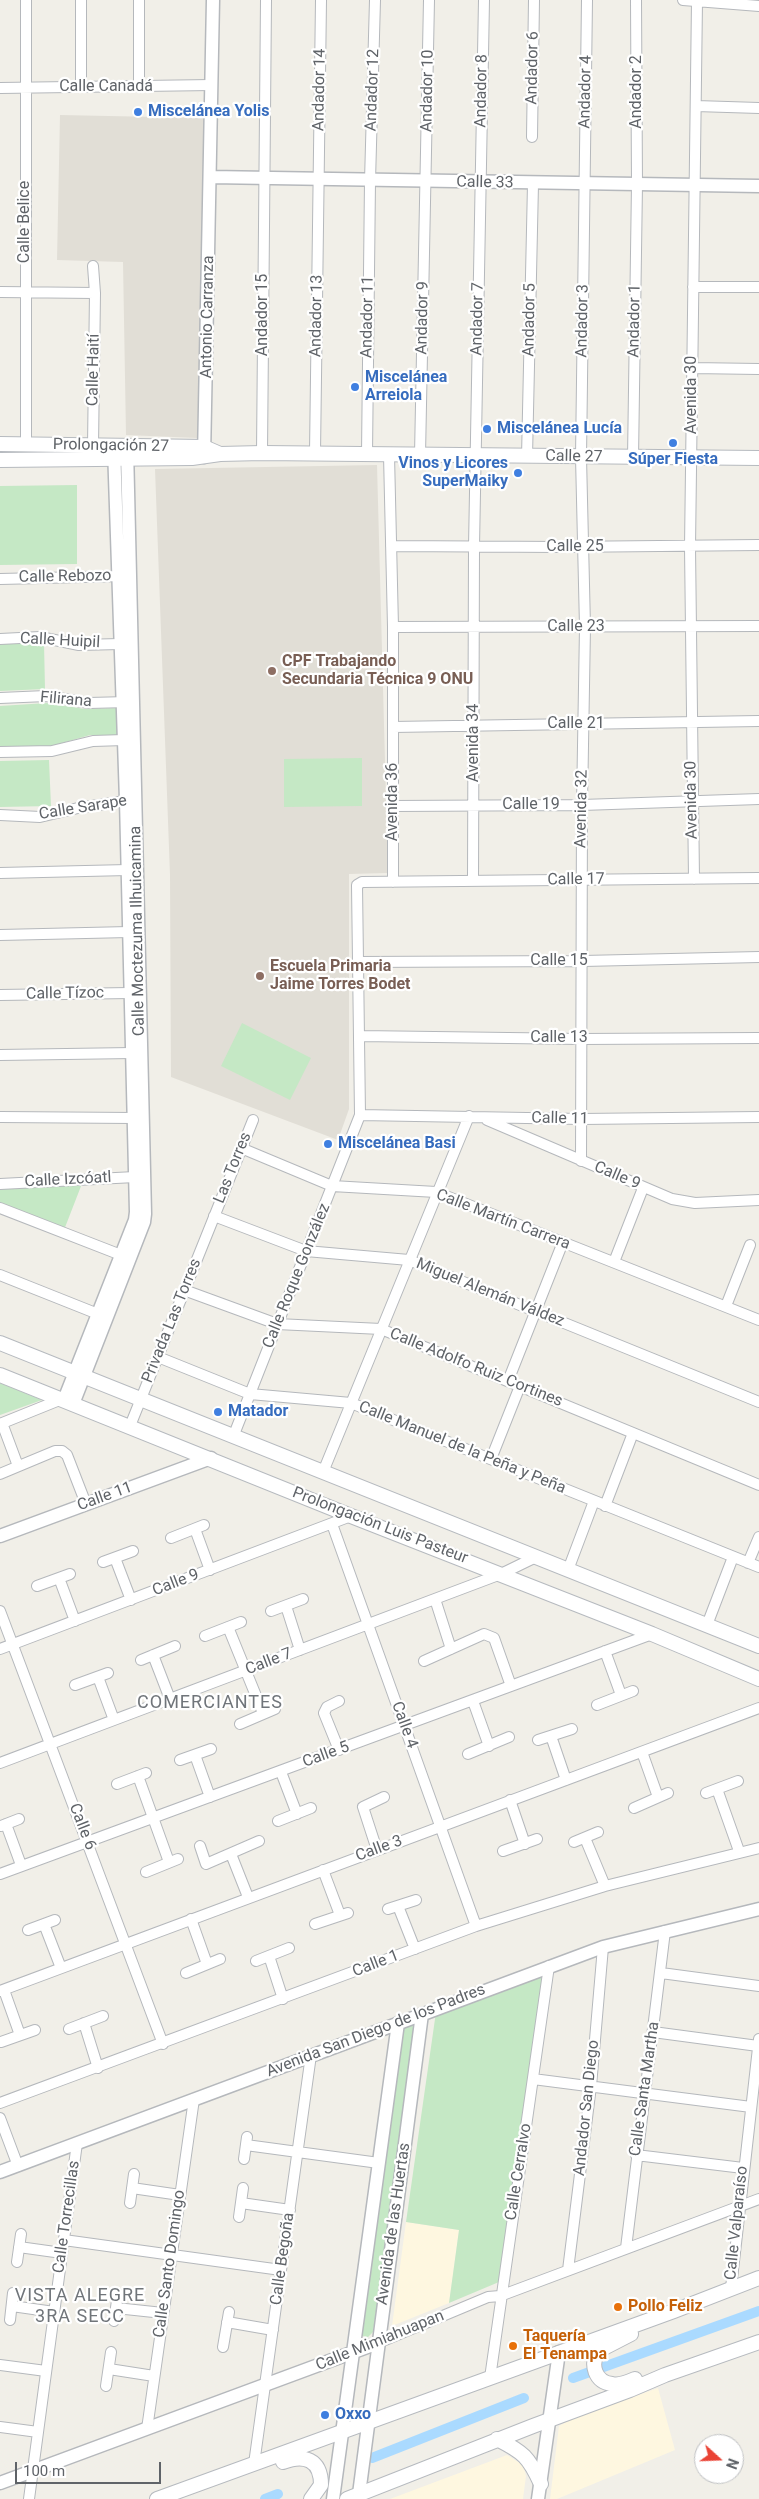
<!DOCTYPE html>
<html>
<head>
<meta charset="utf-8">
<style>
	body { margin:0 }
	#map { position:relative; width:759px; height:2499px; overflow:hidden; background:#f1efe8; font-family:Roboto,sans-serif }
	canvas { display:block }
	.north { position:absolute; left:694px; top:2434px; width:50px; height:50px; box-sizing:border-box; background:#fff; border:1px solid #bfc1c3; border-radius:50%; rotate:110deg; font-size:14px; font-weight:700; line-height:20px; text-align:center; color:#5f6368 }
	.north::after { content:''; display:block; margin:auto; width:18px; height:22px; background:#ea4335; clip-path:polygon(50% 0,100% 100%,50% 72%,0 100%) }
	.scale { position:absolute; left:15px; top:2462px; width:146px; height:22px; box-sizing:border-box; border:2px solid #5f6368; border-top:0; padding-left:6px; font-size:15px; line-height:18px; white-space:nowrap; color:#5f6368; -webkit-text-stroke:4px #fff; paint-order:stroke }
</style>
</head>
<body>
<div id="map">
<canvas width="759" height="2499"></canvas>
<div class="north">N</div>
<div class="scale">100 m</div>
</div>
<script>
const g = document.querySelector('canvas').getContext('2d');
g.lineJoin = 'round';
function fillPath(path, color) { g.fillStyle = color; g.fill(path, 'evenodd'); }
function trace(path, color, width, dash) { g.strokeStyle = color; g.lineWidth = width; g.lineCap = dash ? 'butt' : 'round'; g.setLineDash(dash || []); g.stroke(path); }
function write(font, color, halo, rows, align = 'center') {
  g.font = font + ' Roboto,sans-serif'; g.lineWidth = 4.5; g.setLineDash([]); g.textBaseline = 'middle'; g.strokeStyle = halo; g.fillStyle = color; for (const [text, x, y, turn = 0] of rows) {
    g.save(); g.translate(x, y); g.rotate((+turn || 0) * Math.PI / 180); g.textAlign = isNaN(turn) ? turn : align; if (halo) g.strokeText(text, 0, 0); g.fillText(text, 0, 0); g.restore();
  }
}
fillPath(new Path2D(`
	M406,2222L459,2230L449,2303L392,2326Z
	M658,2388L675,2450L557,2499H550L559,2426L573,2418Z
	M507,2455L523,2465L526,2476L523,2499H390Z`), '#fef7e0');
fillPath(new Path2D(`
	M60,115L205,118L198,438L126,435L123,262L57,260Z
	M377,465L388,873L349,874V1109L338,1140L171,1077L170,875L155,469Z`), '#e1ded6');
fillPath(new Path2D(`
	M77,485V564L0,565V486Z
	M0,643H44L45,689L0,691Z
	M47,703L85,709L117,708L119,736L90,735L52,746H0V706Z
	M362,758V806L284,807V759Z
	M49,760L51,806L0,807V761Z
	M242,1023L311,1058L290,1100L221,1066Z
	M83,1181L64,1230L0,1206V1186Z
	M0,1383L42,1400L0,1415Z
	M545,1972L499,2282L449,2303L459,2230L406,2222L436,2012Z
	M417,2022L419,2025L373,2332L368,2337L362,2336V2316L401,2030Z`), '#c5e8c5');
trace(new Path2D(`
	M573,2378L759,2311
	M372,2458L524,2398
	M265,2499L278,2494`), '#aadaff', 10);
const minor = new Path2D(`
	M26,0V444
	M81,0V87
	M139,0V87
	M683,0L759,6
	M0,88L212,85
	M696,106L759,108
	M532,137L534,0
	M693,287H759
	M0,292L95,293
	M692,368L759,369
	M93,446L95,293L93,266
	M262,453L266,0
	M315,453L321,0
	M367,454L370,181L375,0
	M389,455L393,627V882
	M420,455L429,0
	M527,457L533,184
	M633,458L637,184L636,0
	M391,546L560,547L759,545
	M0,579L124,576
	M393,627L759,626
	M0,639L40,637L79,645L120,644
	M0,698L46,696L89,703L128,702
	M393,727L759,721
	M0,752L52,751L93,741L124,740
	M393,806L582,805L759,799
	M0,815L40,817L78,808L132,800
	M0,873L128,870
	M694,879L690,547L697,1
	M473,881L474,547L484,0
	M0,935L129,932
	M359,962L583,961L759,957
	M0,995L130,993
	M360,1036L582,1039L759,1038
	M0,1055L132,1053
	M360,1115L582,1119L759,1117
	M0,1117L133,1118
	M487,1120L672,1199L695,1203L759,1200
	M241,1148L332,1186L436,1192L759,1320
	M581,1161L582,805L585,627L581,457L587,0
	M0,1184L135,1177
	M0,1208L121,1255
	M214,1216L306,1251L409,1260L759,1402
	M614,1262L643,1188
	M0,1275L98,1314
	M184,1290L277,1324L381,1329L759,1485
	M726,1306L750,1245
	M158,1357L250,1394L351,1403L759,1567
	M508,1381L563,1242
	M2,1423L18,1466
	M0,1424L62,1399
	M130,1426L253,1120
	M233,1437L360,1115L357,885L362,882L759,878
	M491,1459L520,1386
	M323,1472L469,1116
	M0,1474L55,1451H62L67,1455L86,1504
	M605,1506L633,1433
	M332,1524L476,1926
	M195,1529L210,1570
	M171,1538L204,1525
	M115,1558L131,1600
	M103,1562L133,1551
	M748,1563L759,1537
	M568,1570L594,1501
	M59,1578L75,1621
	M37,1586L70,1574
	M435,1599L451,1649
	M286,1606L300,1650
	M0,1611L163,2044
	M271,1611L303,1599
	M707,1625L733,1557
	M228,1627L263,1713
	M205,1636L241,1622
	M0,1649L351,1516
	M605,1651L621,1695
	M153,1655L170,1699
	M141,1660L175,1646
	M424,1661L484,1634L494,1638L511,1686
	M98,1677L114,1720
	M75,1685L108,1673
	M473,1701L489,1746
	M597,1705L633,1691
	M240,1724L275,1709
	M551,1736L566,1780
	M538,1740L572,1729
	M339,1750L324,1713L327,1707L339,1701
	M642,1752L658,1797
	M468,1754L509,1737
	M195,1755L210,1797
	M180,1760L211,1749
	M0,1763L501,1574L536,1557
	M281,1772L297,1814
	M138,1776L169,1862
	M117,1784L146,1773
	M717,1789L739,1851
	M706,1793L738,1781
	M510,1800L525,1844
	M634,1808L668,1793
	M278,1821L311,1808
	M6,1824L21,1865
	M1,1826L19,1819
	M585,1838L605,1886
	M574,1842L598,1832
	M200,1846L206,1864L259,1841
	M377,1850L363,1807L384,1797
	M503,1851L537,1839
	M231,1854L248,1897
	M323,1870L340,1915
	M146,1872L178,1859
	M0,1874L652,1634
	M398,1906L415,1949
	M388,1909L416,1900
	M191,1919L207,1964
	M44,1924L61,1968
	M315,1924L348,1913
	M28,1930L55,1920
	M269,1956L283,1999
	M256,1961L289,1948
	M186,1973L220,1959
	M661,1973L759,1986
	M4,1990L20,2035
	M0,1991L759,1708
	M84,2023L98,2068
	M69,2029L103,2016
	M653,2032L758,2046
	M1,2042L35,2030
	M533,2079L751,2107
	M0,2103L476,1926L605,1886L759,1848
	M0,2118L18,2166
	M246,2145L379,2163
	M636,2155L743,2168
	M244,2159L247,2137
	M132,2188L180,2195
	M130,2203L134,2174
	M241,2203L290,2210
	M239,2217L243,2188
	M64,2240L281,2270
	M19,2247L62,2253
	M626,2248L665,1931
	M17,2262L21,2234
	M568,2270L591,2086L603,1947
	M731,2288L759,2039
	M12,2306L54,2312
	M116,2308L163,2313
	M10,2320L13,2293
	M114,2321L118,2294
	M227,2322L273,2330
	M378,2343L488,2297L500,2296L759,2199
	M223,2347L229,2312
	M0,2365L46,2371
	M109,2369L154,2376
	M490,2378L549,1966
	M106,2386L111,2352
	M0,2427L38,2432
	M147,2429L194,2099
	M254,2464L311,2055
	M29,2499L77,2143`);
const tertiary = new Path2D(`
	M211,177L759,186
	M204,457L213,0
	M64,1400L135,1220L136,1212L126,800L114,448
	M73,1404L144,1222L145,1214L127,448
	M0,1536L211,1458
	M0,2172L603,1947L759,1909
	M0,2483L378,2343
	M359,2494L422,2014
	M333,2499L398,2023
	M538,2499L559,2352`);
const secondary = new Path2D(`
	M0,444L204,447L220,454
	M0,460L192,458L220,454L262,453L759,458
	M0,1343L759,1646
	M0,1375L351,1516L652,1634L759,1679
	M631,2334L598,2351C590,2365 595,2382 612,2384C620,2386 628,2382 635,2379
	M497,2439C523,2452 529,2457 541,2484
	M283,2462C304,2454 321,2459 321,2485L311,2499
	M157,2499L674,2311L759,2278
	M347,2499L533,2426L630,2390L665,2375L759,2342`);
trace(minor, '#b5b8bc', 12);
trace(tertiary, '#b5b8bc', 15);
trace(secondary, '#b6babf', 16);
trace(minor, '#fff', 10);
trace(tertiary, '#fff', 12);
trace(secondary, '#fff', 14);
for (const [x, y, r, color] of [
	[138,112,5,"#3f7fe0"],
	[355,387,5,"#3f7fe0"],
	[487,429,5,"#3f7fe0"],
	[673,443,5,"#3f7fe0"],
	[518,473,5,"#3f7fe0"],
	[272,671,5,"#8d6e63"],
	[260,976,5,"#8d6e63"],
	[328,1144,5,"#3f7fe0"],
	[218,1412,5,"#3f7fe0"],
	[618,2307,5,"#e8710a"],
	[513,2346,5,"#e8710a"],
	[325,2415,5,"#3f7fe0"]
]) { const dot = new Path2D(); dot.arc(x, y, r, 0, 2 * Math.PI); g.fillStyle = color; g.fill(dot); trace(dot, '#fff', 2); }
write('16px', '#5f6368', '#fff', [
	["Andador 6",533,68,-89],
	["Calle Canadá",106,87],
	["Andador 14",320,90,-89],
	["Andador 12",373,90,-88],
	["Andador 10",428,91,-89],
	["Andador 8",482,91,-89],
	["Andador 4",586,92,-89],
	["Andador 2",637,92,-90],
	["Calle 33",485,183,1],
	["Calle Belice",25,222,-90],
	["Andador 15",263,315,-90],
	["Andador 13",317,316,-89],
	["Antonio Carranza",208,317,-89],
	["Andador 11",368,317,-89],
	["Andador 9",423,318,-89],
	["Andador 7",478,319,-89],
	["Andador 5",530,320,-89],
	["Andador 3",583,321,-89],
	["Andador 1",635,321,-89],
	["Calle Haití",94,370,-89],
	["Avenida 30",692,395,-90],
	["Prolongación 27",111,446,1],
	["Calle 27",574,457,1],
	["Calle 25",575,547],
	["Calle Rebozo",65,577,-1],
	["Calle 23",576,627],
	["Calle Huipil",60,641,3],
	["Filirana",66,700,5],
	["Calle 21",576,724],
	["Avenida 34",474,743,-90],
	["Avenida 30",692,800,-91],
	["Avenida 36",393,802,-90],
	["Calle 19",531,805],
	["Calle Sarape",83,808,-9],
	["Avenida 32",582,809,-89],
	["Calle 17",576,880,-1],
	["Calle Moctezuma Ilhuicamina",138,931,-91],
	["Calle 15",559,961],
	["Calle Tízoc",65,994,-1],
	["Calle 13",559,1038],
	["Calle 11",560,1119,1],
	["Las Torres",233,1168,-68],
	["Calle 9",617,1176,23],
	["Calle Izcóatl",68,1180,-3],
	["Calle Martín Carrera",503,1220,21],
	["Calle Roque González",297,1276,-68],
	["Miguel Alemán Váldez",490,1293,22],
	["Privada Las Torres",172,1321,-68],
	["Calle Adolfo Ruiz Cortines",476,1368,22],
	["Calle Manuel de la Peña y Peña",462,1448,22],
	["Calle 11",105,1497,-20],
	["Prolongación Luis Pasteur",380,1526,21],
	["Calle 9",176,1583,-21],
	["Calle 7",269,1662,-21],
	["Calle 4",404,1725,70],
	["Calle 5",326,1755,-20],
	["Calle 6",82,1827,69],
	["Calle 3",379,1849,-20],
	["Calle 1",376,1964,-21],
	["Avenida San Diego de los Padres",376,2031,-21],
	["Calle Santa Martha",645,2089,-82],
	["Andador San Diego",587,2108,-84],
	["Calle Cerralvo",519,2172,-81],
	["Calle Torrecillas",67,2217,-82],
	["Calle Valparaíso",737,2223,-84],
	["Avenida de las Huertas",394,2224,-82],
	["Calle Begoña",283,2259,-82],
	["Calle Santo Domingo",170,2264,-82],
	["Calle Mimiahuapan",380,2341,-22]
]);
write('bold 16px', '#366cbe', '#fff', [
	["Miscelánea Yolis",148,112],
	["Miscelánea",365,378],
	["Arreiola",365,396],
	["Miscelánea Lucía",497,429],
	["Súper Fiesta",673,460,"center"],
	["Vinos y Licores",508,464,"right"],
	["SuperMaiky",508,482,"right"],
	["Miscelánea Basi",338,1144],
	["Matador",228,1412],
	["Oxxo",335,2415]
], 'left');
write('bold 16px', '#785e54', '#fff', [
	["CPF Trabajando",282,662],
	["Secundaria Técnica 9 ONU",282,680],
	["Escuela Primaria",270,967],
	["Jaime Torres Bodet",270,985]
], 'left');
write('bold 16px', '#c56008', '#fff', [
	["Pollo Feliz",628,2307],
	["Taquería",523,2337],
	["El Tenampa",523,2355]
], 'left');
g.letterSpacing = '1px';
write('18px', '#70757a', '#fff', [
	["COMERCIANTES",210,1703],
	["VISTA ALEGRE",80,2296],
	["3RA SECC",80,2317]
]);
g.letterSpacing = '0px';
</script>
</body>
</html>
